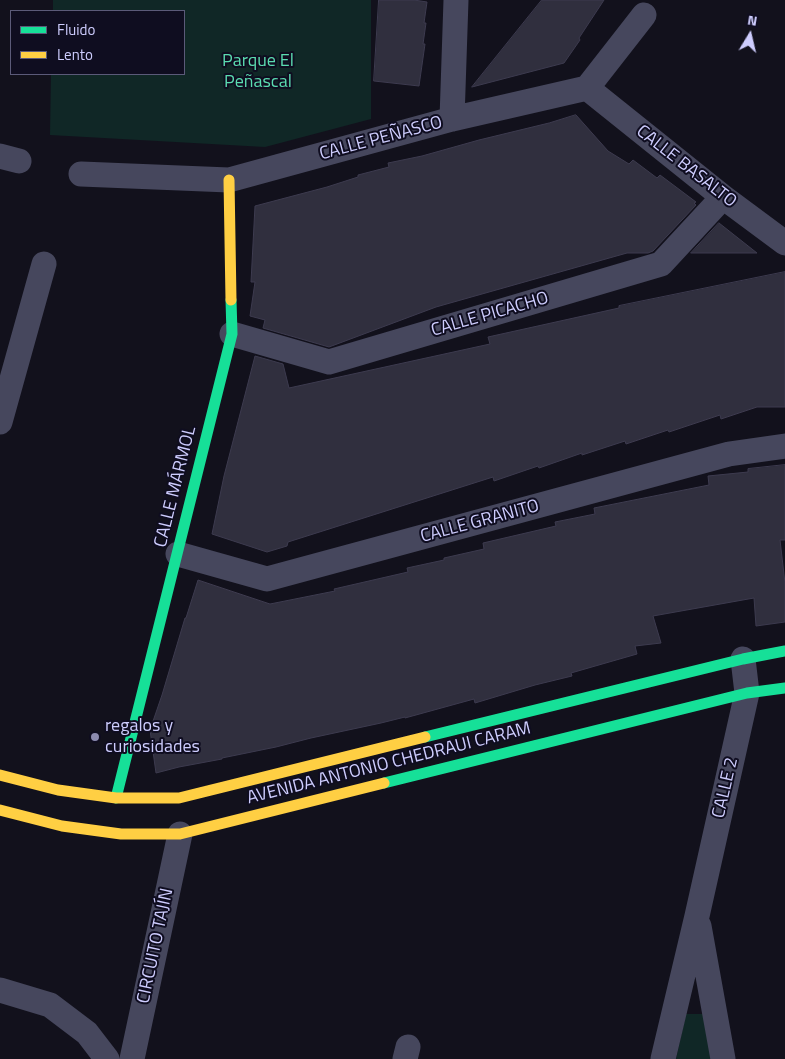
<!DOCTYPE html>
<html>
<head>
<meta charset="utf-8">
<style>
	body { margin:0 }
	#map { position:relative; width:785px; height:1059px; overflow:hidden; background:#12111c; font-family:"Titillium Web",sans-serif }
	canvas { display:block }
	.legend { position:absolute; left:10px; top:10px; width:175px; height:65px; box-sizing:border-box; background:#0f0d20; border:1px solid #5b5a79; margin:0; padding:6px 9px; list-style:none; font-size:15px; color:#cecdfe }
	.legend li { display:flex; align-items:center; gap:10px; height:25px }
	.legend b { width:25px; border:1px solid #5b5a79 }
	.north { position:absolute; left:725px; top:10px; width:50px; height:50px; -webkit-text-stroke:4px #0f0d20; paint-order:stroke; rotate:9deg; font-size:14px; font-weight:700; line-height:20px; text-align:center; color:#cecdfe }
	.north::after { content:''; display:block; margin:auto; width:18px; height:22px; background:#cecdfe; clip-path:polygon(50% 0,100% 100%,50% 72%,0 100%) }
</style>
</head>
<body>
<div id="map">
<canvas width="785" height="1059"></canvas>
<ul class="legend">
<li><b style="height:6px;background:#16e098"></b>Fluido</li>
<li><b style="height:6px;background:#ffcf43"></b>Lento</li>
</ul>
<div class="north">N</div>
</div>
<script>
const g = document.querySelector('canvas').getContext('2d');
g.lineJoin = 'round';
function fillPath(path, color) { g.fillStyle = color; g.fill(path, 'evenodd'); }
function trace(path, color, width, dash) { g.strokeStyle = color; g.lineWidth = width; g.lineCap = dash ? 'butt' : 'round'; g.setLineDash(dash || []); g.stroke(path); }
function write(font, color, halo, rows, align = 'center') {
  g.font = font + ' "Titillium Web",sans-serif'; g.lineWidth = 4; g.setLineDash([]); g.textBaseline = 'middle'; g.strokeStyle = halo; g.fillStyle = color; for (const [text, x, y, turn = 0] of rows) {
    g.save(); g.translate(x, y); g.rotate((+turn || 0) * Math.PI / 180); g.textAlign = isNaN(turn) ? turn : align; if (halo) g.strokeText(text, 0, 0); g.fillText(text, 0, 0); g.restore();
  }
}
fillPath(new Path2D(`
	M53,0H371V119L265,147L50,135L51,74H184V11H53Z
	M686,1014H710L716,1059H676Z`), '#102726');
const building = new Path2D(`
	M379,0H414L427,2L424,23H426L423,44H425L419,86L374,81Z
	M542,0H604L579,38L580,40L564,63L472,87Z
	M576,115L608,151L629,164L633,160L657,178L660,175L696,202L694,203L696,205L653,251L648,253H627L436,307L329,347L263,328L265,320L250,316L255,282H251L255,206L327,187L358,177V175L389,167L388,163L422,156L479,140L549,123Z
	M719,223L757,253H691Z
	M785,272V407H757L721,419L720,415L669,432L668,430L626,444L625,441L582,455V453L539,468L538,466L494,481L493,477L288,542L287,546L267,552L212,534L224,476L255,356L283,364L289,388L490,344L488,337L619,308V306Z
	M785,465V540H780L785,583V622L756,626L754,598L653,616L661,643L635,646L637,654L571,673L572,676L535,685L475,703L474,699L405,718V717L381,723L311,738L276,747L222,758V759L179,767L156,773L150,730L162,695L185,618H186L198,580L270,604L335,591L334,589L408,572L407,568L444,560V558L484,549L483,543L556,526L555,522L595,514L594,508L709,485L708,476L748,472V469Z`);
fillPath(building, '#302f3e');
trace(building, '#3d3b4f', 1);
trace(new Path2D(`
	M587,88L723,197L785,243
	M452,119L456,0
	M0,156L19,161
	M81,174L229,180L452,119L587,88L644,15
	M232,334L329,362L661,264L723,197
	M0,422L44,264
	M178,554L267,579L729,454L785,446
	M699,926L723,1059
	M0,990L50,1005L87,1033L107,1059
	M132,1059L180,834
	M405,1059L408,1047
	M663,1059L697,916L747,693L743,659`), '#46475d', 25);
trace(new Path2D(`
	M425,737L743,659L785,651
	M384,783L747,693L785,688
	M116,798L232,334L231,300`), '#16e098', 11);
trace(new Path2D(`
	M229,180L231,300
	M0,775L58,790L116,798H179L425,737
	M0,810L62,826L121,834H180L384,783`), '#ffcf43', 11);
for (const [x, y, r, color] of [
	[95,737,5,"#8c8baf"]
]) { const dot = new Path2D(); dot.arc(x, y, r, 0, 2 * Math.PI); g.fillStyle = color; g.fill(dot); trace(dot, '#0f0d20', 2); }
write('18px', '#5bdcb0', '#0f0d20', [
	["Parque El",258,62],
	["Peñascal",258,83]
]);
write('18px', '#cecdfe', '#0f0d20', [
	["CALLE PEÑASCO",381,139,-15],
	["CALLE BASALTO",686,167,38],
	["CALLE PICACHO",490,315,-16],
	["CALLE MÁRMOL",176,487,-76],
	["CALLE GRANITO",480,522,-15],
	["AVENIDA ANTONIO CHEDRAUI CARAM",389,764,-14],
	["CALLE 2",726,788,-77],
	["CIRCUITO TAJÍN",156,946,-78]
]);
write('18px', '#cecdfe', '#0f0d20', [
	["regalos y",105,727],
	["curiosidades",105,748]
], 'left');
</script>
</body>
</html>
